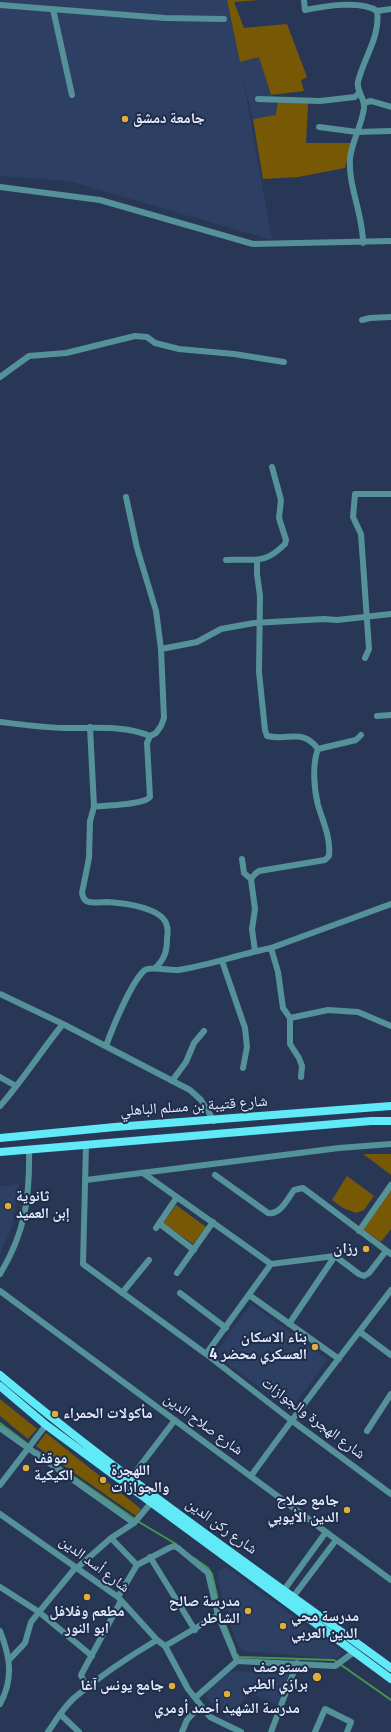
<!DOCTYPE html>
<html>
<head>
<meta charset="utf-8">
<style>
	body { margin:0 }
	canvas { display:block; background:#293756 }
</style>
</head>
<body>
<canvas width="391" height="1732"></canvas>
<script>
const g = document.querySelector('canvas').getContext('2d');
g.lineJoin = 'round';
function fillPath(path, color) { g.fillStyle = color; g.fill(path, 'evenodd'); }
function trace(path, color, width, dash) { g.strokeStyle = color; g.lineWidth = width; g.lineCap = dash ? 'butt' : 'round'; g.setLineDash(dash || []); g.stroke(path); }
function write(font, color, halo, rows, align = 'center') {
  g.font = font + ' "Titillium Web","Noto Naskh Arabic",sans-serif'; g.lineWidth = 4; g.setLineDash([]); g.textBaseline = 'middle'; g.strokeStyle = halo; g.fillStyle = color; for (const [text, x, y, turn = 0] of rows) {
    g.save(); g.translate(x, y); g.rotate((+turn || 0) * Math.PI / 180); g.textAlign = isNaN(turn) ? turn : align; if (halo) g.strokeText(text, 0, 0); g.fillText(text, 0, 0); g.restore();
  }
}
fillPath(new Path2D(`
	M0,0H227L240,62L259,57L271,95L278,100L276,115L253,119L242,74L272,240L69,181L0,176Z
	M19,1184L12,1226L0,1254V1186Z
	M251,1304L328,1360L290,1410L215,1354Z
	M227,1567L317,1634L343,1652L337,1659L245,1651L238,1646L224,1607L217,1572Z
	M231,1671L287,1674L291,1677L278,1705L248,1692L230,1721L206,1697L207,1691Z`), '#2e3f64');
fillPath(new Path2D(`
	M227,0H260L234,2L244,28L287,24L307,77L301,80L304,91L271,95L259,57L240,62Z
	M278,100L308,103L306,143H351L345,168L298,177L263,179L253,119L276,115Z
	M363,1154H391V1175Z
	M347,1176L374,1196L364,1210L356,1213L343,1208L332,1200Z
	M391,1188V1229L381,1242L363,1229Z
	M176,1205L206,1227L193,1244L163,1223Z
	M0,1399L37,1429L28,1439L0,1416Z
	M46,1433L141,1509L136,1516L36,1446Z`), '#775804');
trace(new Path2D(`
	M0,1423L29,1445
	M37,1451L139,1522L176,1544
	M194,1558L208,1568L212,1574L221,1614L235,1649
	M238,1655V1657L334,1660L391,1700`), '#449748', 2);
trace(new Path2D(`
	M304,0L305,10C324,6 362,0 377,11C381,36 363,59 358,82C356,92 365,97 364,108C362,125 352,141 350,158C348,186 363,214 363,243
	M0,5L165,18L224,19
	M53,9L72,95
	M377,11L391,9
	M258,99L320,101L355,97L359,93
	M364,103L371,101L391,107
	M319,127L357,132L391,131
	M0,187L100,200L253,244L391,241
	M362,320L370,318L391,317
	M0,377L29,356L66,353L135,336L147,337L155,343L179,349L234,354L284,362
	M226,560C254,558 263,566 285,544L286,540L279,518L281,500L272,467
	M257,560V574L260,596L259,672L265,730L267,736C289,741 303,728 318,749
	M161,649L197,642L221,629L254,623L324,619L337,620L391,614
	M365,658L369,649L361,534L353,517L355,494H391
	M377,716L391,715
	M0,722C25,725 51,729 77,728C101,728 127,726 150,736
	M90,727L94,807L90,821L89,858L82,893C83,897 84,901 89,902C94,903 102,902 107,902C123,903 159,907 166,923C168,928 168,933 167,938C167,951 165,959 155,968
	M318,749L356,740L361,735
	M94,807C105,805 144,805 150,797L147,743L150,736L156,733L161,726L164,718L161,649L156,611L137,548L126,497
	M242,859L244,873L251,879
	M271,948L278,972L283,1008L290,1018L328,1010L358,1012L391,1026
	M255,951L252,929L255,909L251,879L255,874L259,871L325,860L329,856C331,838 323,822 318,805C314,789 312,764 318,749
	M222,961L245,1028L247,1047L243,1068
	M0,994L63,1024L190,1090L201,1100L214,1121
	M290,1018V1044L299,1058L302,1066L301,1077
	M106,1046C112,1029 132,980 145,970C152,966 169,971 178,970C210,965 240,954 271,948L391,904
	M0,1077L16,1086
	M172,1081L186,1062L194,1043L204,1031
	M0,1106C23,1080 41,1051 63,1024
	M86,1145L83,1264L206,1354L291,1420L391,1494
	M143,1173L271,1264
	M215,1175L268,1213C280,1215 287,1200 294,1190L303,1188L391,1254
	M86,1180L339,1148L391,1144
	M160,1224L194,1250
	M156,1228L177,1197
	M359,1231L391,1185
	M177,1273L213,1222
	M0,1274C25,1233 30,1198 29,1149
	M0,1291L391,1580
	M122,1293L149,1260
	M180,1293L226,1328
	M249,1295L339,1359
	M289,1324L335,1256
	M360,1332L391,1355
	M206,1354L271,1264L335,1256L359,1274L364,1276L369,1273L386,1251
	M0,1428L134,1523
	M367,1431L391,1394
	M251,1476C296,1413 344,1352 391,1290
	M130,1479L175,1420
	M0,1485L46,1425
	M0,1514L118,1597L157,1640L165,1646L188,1689L210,1717L241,1732
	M111,1538L137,1565
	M150,1557L195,1630
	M77,1568L111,1538L134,1523L151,1503
	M0,1587L39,1612L92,1656
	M284,1590L326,1532
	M118,1597L137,1565L169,1548L174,1546L178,1548L208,1573L218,1615L237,1661
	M293,1597L336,1540
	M0,1631C10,1656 14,1678 0,1704
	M165,1646L218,1615
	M9,1660L25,1643L31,1622L39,1612L76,1567
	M87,1688L81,1675L121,1601
	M196,1697L237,1661L335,1666L354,1652
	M60,1714L79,1732
	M48,1732C56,1720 63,1708 74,1698C100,1676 128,1657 157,1640
	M182,1732L187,1720L200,1706
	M271,1732L297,1663
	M315,1732L325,1709L351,1722L347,1732`), '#559198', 6);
trace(new Path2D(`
	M0,1138L115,1127L391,1106
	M0,1152L371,1121H391
	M0,1375C125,1480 260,1572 391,1668
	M0,1386L46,1425L391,1679`), '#60eaf8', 8);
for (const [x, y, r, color] of [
	[125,119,4,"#e2af34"],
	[8,1206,4,"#e2af34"],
	[366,1249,4,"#e2af34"],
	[315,1347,4,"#e2af34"],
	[55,1414,4,"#e2af34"],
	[26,1468,4,"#e2af34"],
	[103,1480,4,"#e2af34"],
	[347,1510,4,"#e2af34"],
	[87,1597,4,"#e2af34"],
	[248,1611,4,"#e2af34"],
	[283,1626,4,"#e2af34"],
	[317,1677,5,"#e2af34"],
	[172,1686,4,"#e2af34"],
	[227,1694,4,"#e2af34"]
]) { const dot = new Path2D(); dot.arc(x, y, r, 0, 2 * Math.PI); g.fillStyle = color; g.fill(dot); trace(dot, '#1f2d4b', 1.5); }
write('bold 15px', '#e4ecfc', '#1f2d4b', [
	["جامعة دمشق",133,119],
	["ثانوية",16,1197],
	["إبن العميد",16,1214],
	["رزان",358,1249,"right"],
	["بناء الاسكان",307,1338,"right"],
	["العسكري محضر 4",307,1355,"right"],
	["مأكولات الحمراء",63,1414],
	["موقف",34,1459],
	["الكيكية",34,1476],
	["اللهجرة",111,1471],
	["والجوازات",111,1488],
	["جامع صلاح",339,1501,"right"],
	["الدين الأيوبي",339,1518,"right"],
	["مدرسة صالح",240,1602,"right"],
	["الشاطر",240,1619,"right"],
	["مطعم وفلافل",87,1612,"center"],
	["ابو النور",87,1629,"center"],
	["مدرسة محي",291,1617],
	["الدين العربي",291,1634],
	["مستوصف",308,1668,"right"],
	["برازي الطبي",308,1685,"right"],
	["جامع يونس آغا",164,1686,"right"],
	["مدرسة الشهيد أحمد أومري",227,1709,"center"]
], 'left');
write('15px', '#e4ecfc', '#1f2d4b', [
	["شارع قتيبة بن مسلم الباهلي",194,1107,-4],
	["شارع الهجرة والجوازات",313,1419,37],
	["شارع صلاح الدين",203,1425,36],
	["شارع ركن الدين",221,1527,36],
	["شارع أسد الدين",94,1565,37]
]);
</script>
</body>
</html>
